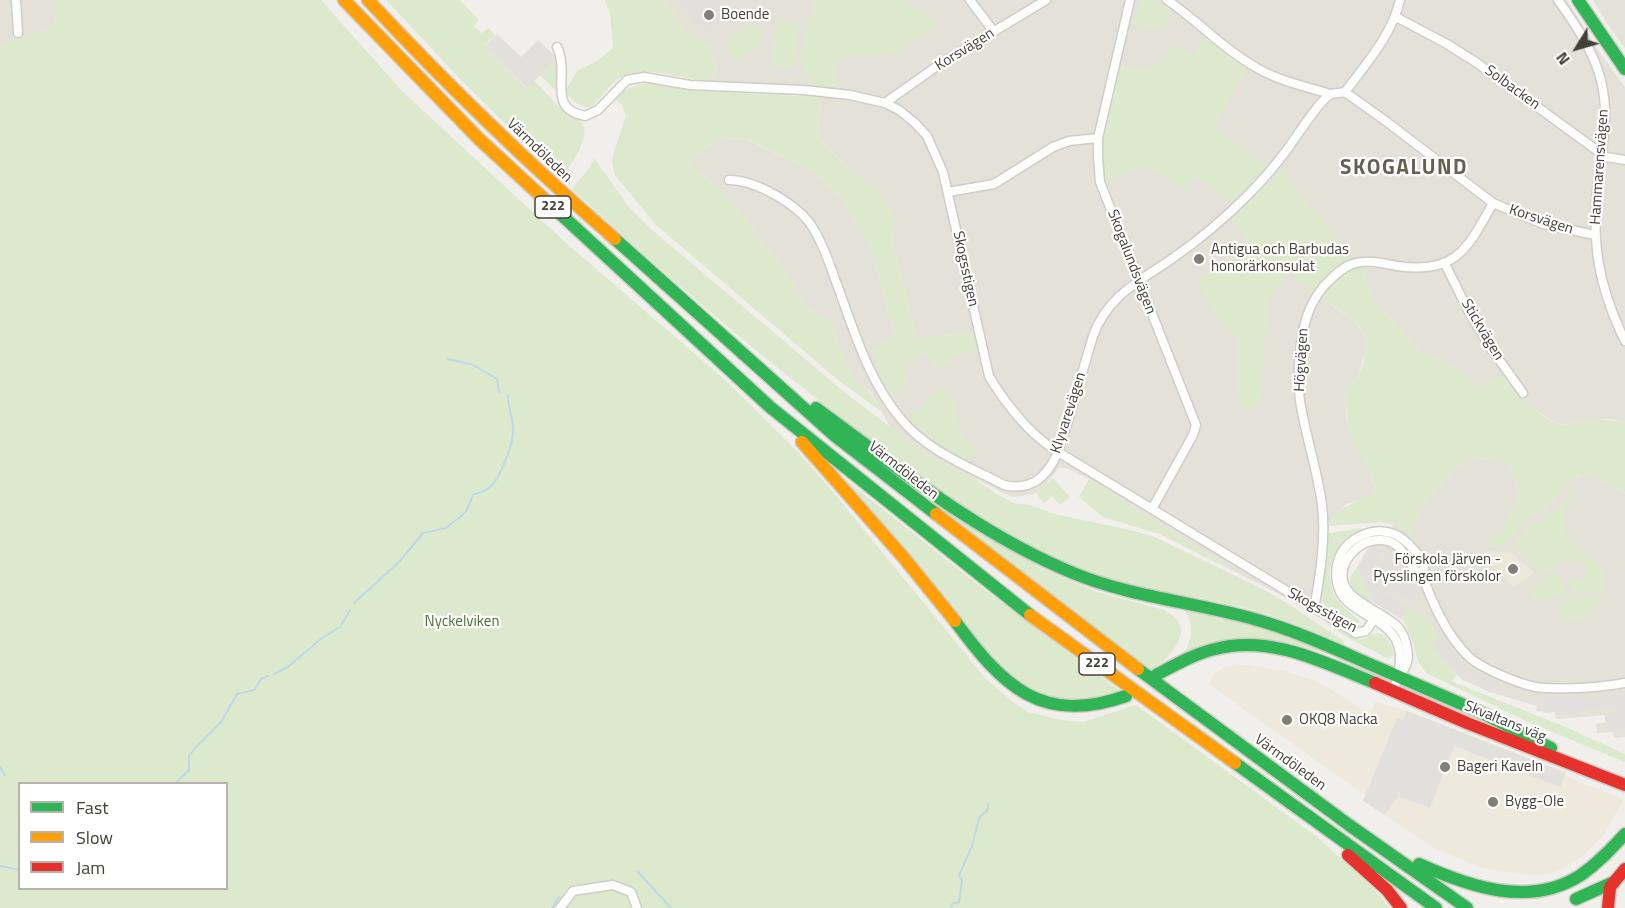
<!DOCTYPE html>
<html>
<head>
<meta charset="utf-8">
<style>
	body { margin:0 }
	#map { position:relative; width:1625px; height:908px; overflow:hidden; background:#f1efeb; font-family:"Titillium Web",sans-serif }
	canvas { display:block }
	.legend { position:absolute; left:18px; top:782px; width:210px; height:108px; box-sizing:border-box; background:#fff; border:2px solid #b5b3af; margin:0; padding:8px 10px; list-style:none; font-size:18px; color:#464138 }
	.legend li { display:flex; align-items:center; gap:12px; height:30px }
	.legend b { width:30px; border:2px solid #b5b3af }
	.north { position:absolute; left:1547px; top:18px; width:60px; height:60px; -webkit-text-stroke:4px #fff; paint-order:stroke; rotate:233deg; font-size:16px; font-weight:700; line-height:24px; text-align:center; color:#464138 }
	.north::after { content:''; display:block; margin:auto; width:21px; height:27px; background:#464138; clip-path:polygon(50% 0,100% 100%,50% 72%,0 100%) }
</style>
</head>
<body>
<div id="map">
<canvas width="1625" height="908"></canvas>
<ul class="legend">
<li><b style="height:8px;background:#30b455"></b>Fast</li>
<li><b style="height:8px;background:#ff9f0a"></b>Slow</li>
<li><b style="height:8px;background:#e5322d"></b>Jam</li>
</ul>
<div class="north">N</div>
</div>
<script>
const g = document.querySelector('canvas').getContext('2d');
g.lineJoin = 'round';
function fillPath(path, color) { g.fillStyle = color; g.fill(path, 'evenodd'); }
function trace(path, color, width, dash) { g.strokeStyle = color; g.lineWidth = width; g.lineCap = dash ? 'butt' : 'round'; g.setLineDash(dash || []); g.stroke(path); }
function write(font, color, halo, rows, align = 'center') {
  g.font = font + ' "Titillium Web",sans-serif'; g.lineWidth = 4.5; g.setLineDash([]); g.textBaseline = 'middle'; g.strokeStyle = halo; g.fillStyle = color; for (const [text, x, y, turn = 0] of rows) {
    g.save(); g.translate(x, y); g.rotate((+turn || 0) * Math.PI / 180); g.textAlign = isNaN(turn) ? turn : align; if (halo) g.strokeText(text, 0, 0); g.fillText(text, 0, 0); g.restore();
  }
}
fillPath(new Path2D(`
	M0,0H59L53,27L0,45Z
	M665,0H1567L1599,51L1625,87V423L1611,419L1582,421L1568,425L1556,423L1530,407L1512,390L1503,377L1494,379L1479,388L1453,364L1419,352L1371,295L1363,267L1321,298L1351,318L1363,332L1368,346L1362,361L1359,377L1345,390L1346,417L1376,489L1368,498L1346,504L1332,520L1329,526L1322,606L1318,617L1283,596L1239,574L1089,479L1066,468H1059L1046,484L1034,494L1014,497L1005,494L926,454L890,427L871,392L867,388L856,384L841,351L831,321L817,315L804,303L782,267L731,201L716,185L694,169V157L721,138L746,139L814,172L843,201L870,245L895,335L872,351L879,367L882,380L904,367L921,354L928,355L939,369L960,352L972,332L917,339L892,239L896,219L818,136L820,97L714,90L707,82L717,70L710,46L686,31Z
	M1593,0H1625V48L1608,25Z
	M1473,458L1496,459L1510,465L1517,486L1520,510L1543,511L1568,482L1582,475H1593L1625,494V737L1614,738L1613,732L1597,733L1596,724L1605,722V715L1556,719L1555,712L1536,711L1537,706L1490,692L1463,680L1447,664L1431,643L1440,636L1435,630L1409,609L1402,619L1373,602L1357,568L1370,545L1394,524L1410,533L1421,507L1458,466Z`), '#e4e1d9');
fillPath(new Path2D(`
	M1247,665L1289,672L1322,684L1365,711L1372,709L1376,701L1407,711L1566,773L1565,776L1624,799L1603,836L1584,855L1570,865L1554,873L1536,876L1481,868L1436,849L1363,801L1365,795L1208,684L1215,673L1224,667Z`), '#efe8dc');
fillPath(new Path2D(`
	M1496,551L1512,553L1535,573L1513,587L1485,558V552Z`), '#ebe7db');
fillPath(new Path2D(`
	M59,0H321L402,91L565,242L723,378L799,453L829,487L986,679L1013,702L1028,712L1062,720L1083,722L1136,705L1317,837L1371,886L1390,908H0V45L53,27ZM20,784H226V888H20Z
	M386,0H460L479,20L474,26L481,33L489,28L495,35L485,45L526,88L534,81C543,89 551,99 560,108C566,113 574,116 580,121C595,133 569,168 561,179L460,79Z
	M605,0H665L686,31L710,46L717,70L707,82C683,78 641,64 619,78C608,85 601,99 590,108C578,107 572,100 565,91L577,71L598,60L613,48L610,15Z
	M814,0H905L937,24L897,53L838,59L837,87H816L805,71L800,56Z
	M1140,0H1156L1174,11L1164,27L1155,28L1132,25Z
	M778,20L800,24L792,70L770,65Z
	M750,22L763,32L758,48L735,62L726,43Z
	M1204,35L1247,68L1214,127L1268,166L1232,205L1212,186L1199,179L1178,186L1162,175L1144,167L1107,180L1101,154L1120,64L1141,70L1163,62L1173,44L1193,55Z
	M557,58L560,59L558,93L540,75Z
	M654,81L685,90L820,97L818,136L843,163L879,192L896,219L892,239L917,339L972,332L977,351L960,352L939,369L928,355L921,354L904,367L907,385L898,394L890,396C883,389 877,363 872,351L895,335L870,245L843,201L814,172L747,139L721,138L694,157V169L716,185L731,201L782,267L804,303L817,315L831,321L841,351L856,384L867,388L882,412L838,380L656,225L614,174L612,161L615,148L626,116L622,105L615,99C626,87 638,84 654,81Z
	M594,158L629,207L651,229L848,395L926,454L973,478L1000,496L1016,504H1026L1055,514L1130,530L1155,537L1262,589L1287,603L1342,640L1344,645C1315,632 1285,619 1254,610C1195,594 1133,591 1076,568C1011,541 953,499 896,458C783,377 675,284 572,189L590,167Z
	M1278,167L1353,258L1335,271L1313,292L1289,272L1271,295L1265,330L1262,391L1257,406L1246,412L1238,396V339L1216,314L1197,281L1249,244L1230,218Z
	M1363,267L1371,295L1419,352L1453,364L1479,388L1494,379L1503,377C1513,393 1550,428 1569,425C1574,424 1578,421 1583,421C1597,419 1611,419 1625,423V494L1593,475H1581L1568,482L1543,511L1526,520L1510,540L1505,544L1487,547L1486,539L1505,533L1502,529L1511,506L1519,505L1517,486L1510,465L1496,459L1473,458L1458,466L1421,507L1410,533L1394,524L1381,522L1329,526C1340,500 1360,506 1376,489C1370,470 1358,455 1351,437C1346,422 1346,406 1345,390L1359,377C1361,369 1367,350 1367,345C1365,322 1338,309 1321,298C1333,284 1344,269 1363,267Z
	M938,389H942C968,405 946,432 980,449L968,461L931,441L911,423L910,418L926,403L929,395Z
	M893,470L1041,568L1094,591L1164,610C1199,628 1172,655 1152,671L1041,590Z
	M1053,478L1070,497L1060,505L1052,496L1044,503L1036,493Z
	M845,479L973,581L1120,691C1062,709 1029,697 988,653Z
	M1089,479L1239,574L1159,534L1103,517L1079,497Z
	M1574,490L1577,494L1564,508L1566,535L1603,568L1605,597L1599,593H1576L1569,583L1572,577L1576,581L1583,579L1587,571C1585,564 1579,559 1572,559L1567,565L1562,560L1553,569L1541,573L1520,553L1522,550L1514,543L1531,525L1549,517Z
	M1363,528C1335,540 1319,573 1338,601C1344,609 1352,614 1359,620L1358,623L1354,625L1328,611L1322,600L1328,533Z
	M1357,568L1373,602C1356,600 1341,582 1357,568Z
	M1556,575L1564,583L1568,594L1536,601L1532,594C1536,583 1544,576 1556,575Z
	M1586,596L1598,597L1602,600L1584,619L1566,620L1558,613L1562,609L1561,600Z
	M1409,608L1425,617L1441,636L1431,643L1457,675L1451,681L1568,728L1625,754V762L1526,721L1426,673L1418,661L1411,636L1402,619Z
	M1184,609L1270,629L1334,655L1279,641L1184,652C1193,639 1194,623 1184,609Z
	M1327,621C1336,627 1346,635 1356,638C1366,642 1370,633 1378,633C1387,633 1393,648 1394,655L1388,659L1383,656L1350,639L1327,624Z`), '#dde9cd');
fillPath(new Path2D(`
	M679,0H719L731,17L709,32L694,23Z
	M497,34L521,57L538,40L557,58L527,88L485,46Z
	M1370,545L1381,551L1372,569L1383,593L1409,608L1402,619L1373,602L1357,568Z
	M1388,553L1402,561L1397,570L1400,577L1420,589L1414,602L1389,588L1379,570Z
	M1441,636L1454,653L1444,661L1431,643Z
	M1456,656L1472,671L1463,680L1447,664Z
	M1475,672L1495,681L1490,692L1470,682Z
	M1625,691V730L1607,732L1605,715L1616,714V707L1543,713L1542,696L1594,697Z
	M1407,711L1566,773L1560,787L1454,746L1430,808L1398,796L1385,815L1363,801L1397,718L1403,720Z`), '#e2e0dc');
trace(new Path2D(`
	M448,359L473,365L497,379L499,392
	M354,603L400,561L423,533L446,528L466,512L473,495C478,493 486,491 490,487C500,479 514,442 513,429C513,418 508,408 508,396
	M274,674L289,666L322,638L340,627L350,610
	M0,767L5,775
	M175,784L189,770V756L196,747L221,722L237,694L254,690L261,679L268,676
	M0,866L20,870
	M638,872L671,908
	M552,908L559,897
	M951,908L952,904L959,902L962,880L959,876L972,846L979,818L988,809V804`), '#bfd7ea', 2);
const street = new Path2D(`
	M16,0L18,33
	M970,0L994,32
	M1130,0L1098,138V157L1100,182L1196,425L1193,435L1152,509
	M1167,0C1197,20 1221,47 1252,65C1275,80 1304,86 1330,94
	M1558,0C1576,25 1596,55 1602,85C1609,117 1602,149 1598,181C1591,242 1598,286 1625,341
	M1396,17L1447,44L1477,63L1606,157L1625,160
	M557,47C571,76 545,108 585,116L598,110L627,80L644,77L690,85L804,90L850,95L885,103L899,110L915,123L927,136L943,172L989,376C1001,397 1024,427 1044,442C1051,448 1060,453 1068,458L1356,633L1366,631L1378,613
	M1345,92L1387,122L1493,203L1543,224L1595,235
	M885,103L940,64L1046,0
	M729,180C756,180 799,205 813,228C823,244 829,262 835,279C853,327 867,379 901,419C927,451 968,466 1004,485C1020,489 1036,485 1046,472C1058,459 1062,437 1068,421C1076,393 1085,364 1093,336C1108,295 1140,281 1173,258C1199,240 1225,218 1247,196C1261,182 1274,167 1286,151C1295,139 1320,99 1331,94C1335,93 1341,93 1345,92C1366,64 1392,35 1400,0
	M948,192L994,184L1053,147L1069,141L1098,138
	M1445,264L1470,314L1490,347L1523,393
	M1421,572C1432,602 1445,633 1468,656C1480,668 1525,687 1543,688C1569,689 1599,688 1625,683
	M1314,609C1320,576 1326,539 1322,505C1318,474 1308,443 1302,412C1297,390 1298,366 1301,344C1304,322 1309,304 1324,286C1332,278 1341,268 1352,264C1366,259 1383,263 1397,266C1456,275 1468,248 1493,203
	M1393,691C1427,600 1326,632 1337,565C1342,540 1371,525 1394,534C1402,537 1409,544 1415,551C1421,557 1425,562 1424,571L1416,572C1404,555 1398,535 1371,541C1361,543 1351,552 1346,561C1328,598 1380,608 1398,627C1403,633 1406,641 1407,648C1410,660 1406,668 1398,677
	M560,908L573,891L613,885L631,892L637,908`);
const fast = new Path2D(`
	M1578,0L1625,69
	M554,208L770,407L1030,615
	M615,239L835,436L936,514
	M816,408C898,468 978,534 1073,573C1131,597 1194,602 1254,619C1298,631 1339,651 1381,669
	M955,621C1002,685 1041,726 1126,696
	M1138,669L1349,825L1467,908
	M1381,669L1480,712L1551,748
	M1156,675C1175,665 1194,654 1215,649C1270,634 1325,663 1375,683
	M1235,763L1436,908
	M1419,864C1470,887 1530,908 1581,875C1598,863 1611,849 1625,834
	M1576,899L1614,882`);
const slow = new Path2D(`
	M344,0L479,139L554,208
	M368,0C446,84 529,164 615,239
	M802,442L904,558L955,621
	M936,514L1138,669
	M1030,615L1235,763`);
const jam = new Path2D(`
	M1375,683L1467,723L1625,785
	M1348,855L1387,890L1401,908
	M1608,908L1610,887L1625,869`);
trace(street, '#cfcdc9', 11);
trace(fast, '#cfccc3', 15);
trace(slow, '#cfccc3', 15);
trace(jam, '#cfccc3', 15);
trace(street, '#fdfdfc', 8);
trace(fast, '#30b455', 12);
trace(slow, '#ff9f0a', 12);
trace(jam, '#e5322d', 12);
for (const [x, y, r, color] of [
	[709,15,6,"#827e77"],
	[1199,259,6,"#827e77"],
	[1513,569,6,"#827e77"],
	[1287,720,6,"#827e77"],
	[1445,767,6,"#827e77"],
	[1493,802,6,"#827e77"]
]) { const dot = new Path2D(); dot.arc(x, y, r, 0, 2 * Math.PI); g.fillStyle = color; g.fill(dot); trace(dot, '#fff', 2); }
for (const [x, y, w] of [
	[553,207,36],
	[1097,664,36]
]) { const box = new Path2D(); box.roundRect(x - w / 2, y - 11, w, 22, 4.5); g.fillStyle = '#fff'; g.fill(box); trace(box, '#464138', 1.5); }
write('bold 14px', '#464138', null, [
	["222",553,207],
	["222",1097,664]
]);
write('15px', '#464138', '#fff', [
	["Boende",721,15],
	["Antigua och Barbudas",1211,250],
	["honorärkonsulat",1211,267],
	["Förskola Järven -",1501,560,"right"],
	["Pysslingen förskolor",1501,577,"right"],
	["OKQ8 Nacka",1299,720],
	["Bageri Kaveln",1457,767],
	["Bygg-Ole",1505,802]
], 'left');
write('15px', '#464138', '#fff', [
	["Korsvägen",965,50,-32],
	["Solbacken",1512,88,36],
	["Värmdöleden",539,151,44],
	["Hammarensvägen",1600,167,-86],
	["Korsvägen",1541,220,18],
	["Skogalundsvägen",1131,262,69],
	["Skogsstigen",965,269,78],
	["Stickvägen",1482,330,59],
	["Högvägen",1302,360,-87],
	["Klyvarevägen",1069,413,-72],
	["Värmdöleden",903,471,38],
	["Skogsstigen",1322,611,29],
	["Skvaltans väg",1505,722,22],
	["Värmdöleden",1290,763,36]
]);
write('15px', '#46732f', '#fff', [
	["Nyckelviken",462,622]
]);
g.letterSpacing = '1.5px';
write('bold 21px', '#685f50', '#fff', [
	["SKOGALUND",1404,169]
]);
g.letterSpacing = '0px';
</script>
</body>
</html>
